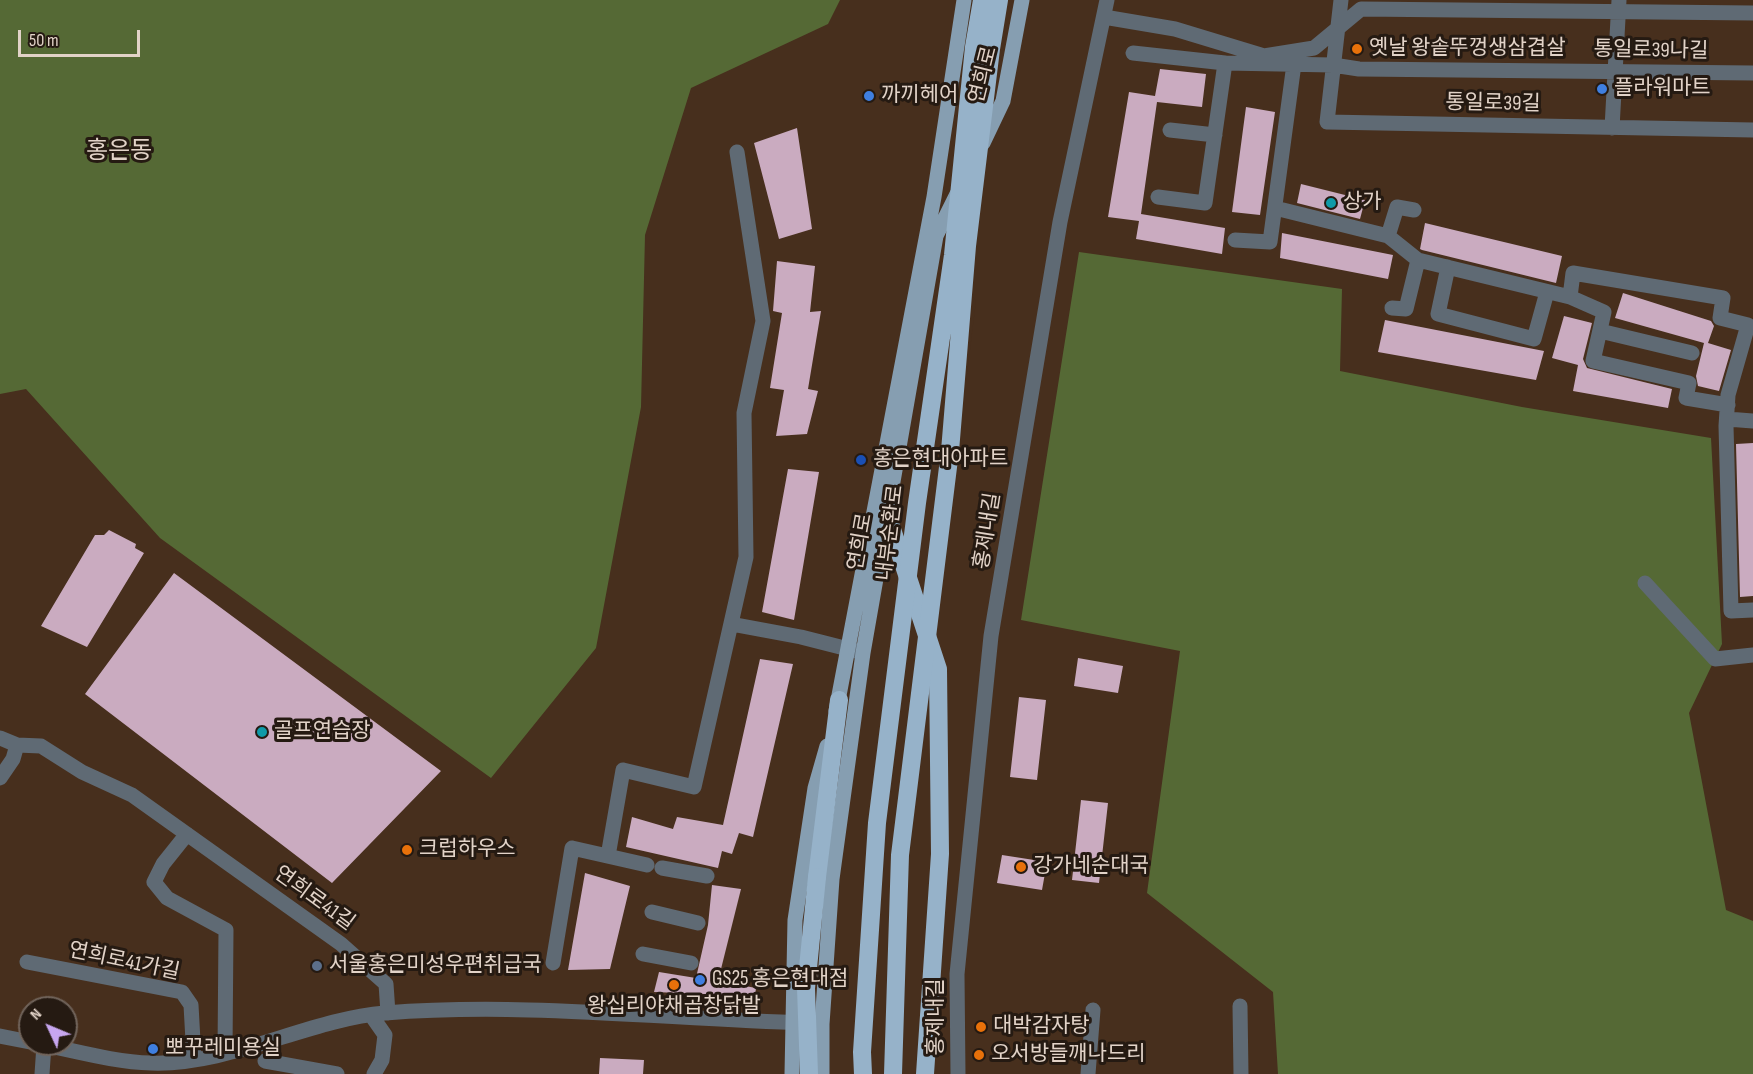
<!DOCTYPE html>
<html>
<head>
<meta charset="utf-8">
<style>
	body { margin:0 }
	#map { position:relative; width:1753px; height:1074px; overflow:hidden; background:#472f1d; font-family:"Sofia Sans Condensed",sans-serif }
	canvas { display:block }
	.north { position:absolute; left:18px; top:996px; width:60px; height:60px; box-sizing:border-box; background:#251a12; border:2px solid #71645b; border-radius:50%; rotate:314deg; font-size:16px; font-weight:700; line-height:24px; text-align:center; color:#e2d3c8 }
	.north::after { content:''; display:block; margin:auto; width:21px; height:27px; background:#c7a6ef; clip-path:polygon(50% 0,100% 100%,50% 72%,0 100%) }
	.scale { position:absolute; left:18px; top:30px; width:122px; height:27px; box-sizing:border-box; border:3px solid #e2d3c8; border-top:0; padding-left:8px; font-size:18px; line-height:21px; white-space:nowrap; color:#e2d3c8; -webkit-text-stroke:4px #251a12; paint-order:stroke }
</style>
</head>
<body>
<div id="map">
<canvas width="1753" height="1074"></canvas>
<div class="north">N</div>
<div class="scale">50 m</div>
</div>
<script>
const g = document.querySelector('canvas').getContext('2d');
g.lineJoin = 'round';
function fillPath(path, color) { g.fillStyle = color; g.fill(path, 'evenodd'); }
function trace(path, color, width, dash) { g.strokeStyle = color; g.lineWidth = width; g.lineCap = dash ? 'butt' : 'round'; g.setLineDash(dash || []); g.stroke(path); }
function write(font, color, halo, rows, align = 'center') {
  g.font = font + ' "Sofia Sans Condensed","Noto Sans KR",sans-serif'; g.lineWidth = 6; g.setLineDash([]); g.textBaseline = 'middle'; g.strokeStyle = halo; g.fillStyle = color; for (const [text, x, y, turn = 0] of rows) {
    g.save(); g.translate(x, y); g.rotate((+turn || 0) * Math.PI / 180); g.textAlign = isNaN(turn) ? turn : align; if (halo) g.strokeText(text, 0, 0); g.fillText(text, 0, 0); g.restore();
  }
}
fillPath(new Path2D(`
	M0,0H840L828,24L691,88L645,235L641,407L596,648L491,778L160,538L26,389L0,394Z
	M1079,252L1342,289L1340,371L1522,407L1711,438L1722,644L1689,713L1726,910L1753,921V1074H1278L1273,992L1147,893L1180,651L1021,620Z`), '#556935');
fillPath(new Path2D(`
	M943,292L974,298L976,301L917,781L890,1064L891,1074H865L882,881Z`), '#472f1d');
fillPath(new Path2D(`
	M1160,69L1206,74L1202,107L1157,102L1141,214L1225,228L1222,254L1136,239L1139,221L1108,217L1129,92L1155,96Z
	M1246,107L1275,112L1260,215L1232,212Z
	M797,128L812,229L779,239L754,143Z
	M1301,184L1365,200L1360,219L1297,203Z
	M1425,223L1562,256L1556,283L1422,250L1420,249Z
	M1282,233L1393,255L1388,279L1280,258Z
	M777,261L815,266L810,312L821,311L808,389L818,391L807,434L776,436L784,390L770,388L782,313L773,311Z
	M1623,293L1711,321L1714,326L1708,343L1731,350L1719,391L1698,386L1696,376L1704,343L1615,318Z
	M1564,316L1592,323L1583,359L1587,368L1672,389L1668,408L1573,391L1578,365L1552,358Z
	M1385,320L1544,351L1536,380L1378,352Z
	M1753,443V596L1740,597L1736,444Z
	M788,469L819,472L794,620L762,612Z
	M109,530L136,544L135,548L144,553L87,647L41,626L95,535H104Z
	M174,573L441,771L332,883L85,694Z
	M1078,658L1123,666L1118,693L1074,686Z
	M760,659L793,664L753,837L739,833L732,854L722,851L718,868L626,847L632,817L673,829L677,817L723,825Z
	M1019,697L1046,700L1037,780L1010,777Z
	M1081,800L1108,803L1099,883L1072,880Z
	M1002,855L1047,862L1042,890L997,883Z
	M585,873L630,886L610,969L568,970Z
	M712,885L741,889L718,981L756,988L755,996L654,992L659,972L696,978L708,925Z
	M600,1058L644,1060L643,1074H599Z`), '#caabc0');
trace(new Path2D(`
	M1341,0L1327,122L1753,130
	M1104,17L1175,29L1264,56L1314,48L1361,9L1753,13
	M1133,53L1225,63L1333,65L1359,69L1753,73
	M1612,128L1619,0
	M1170,130L1215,135
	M1158,197L1205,203L1225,63
	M1275,208L1388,236L1397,207L1414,210
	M1388,236L1418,260L1406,309L1392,308
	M1235,240L1270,242L1294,64
	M1418,260L1570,297L1573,273L1723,298L1720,318L1748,325L1728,395L1726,426L1731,611L1753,610
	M1448,267L1438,314L1534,339L1547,292
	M1570,297L1604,312L1593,361L1689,383L1686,398L1728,405
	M1600,331L1692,353
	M1727,419L1753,421
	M1645,583L1715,659L1753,655
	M731,624L801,637L860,652
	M0,738L17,745L41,746L82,772L132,795L341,944L386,984L388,1013
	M0,778L13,759L17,745
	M187,834L163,864L154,882L167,898L226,930L225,1052
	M608,856L623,770L694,787L746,557L744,413L763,321L737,152
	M662,868L707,876
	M652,912L698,923
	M643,954L691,963
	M27,962L182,992L191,1005L194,1059
	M553,963L572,848L647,865
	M1240,1006L1241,1074
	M371,1015L385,1035L382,1060L374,1074
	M0,1036L30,1042
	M40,1044C76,1051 114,1062 151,1063C229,1066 309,1019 385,1013C525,1002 666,1019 806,1023
	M265,1061L337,1074
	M42,1074L44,1045
	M958,1074L957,974L991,636L1060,222L1107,0
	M1088,1074L1093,1010`), '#5f6a74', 15);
trace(new Path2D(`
	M983,143L1003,101L1022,0
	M836,711L934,197L964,0
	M792,1074L795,920L815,788L827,746
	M822,1074V1024L832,879L863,653L936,236L957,194`), '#869eb1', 15);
trace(new Path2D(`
	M887,514L938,669L940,854L925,1074
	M817,877L839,700`), '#96b2c9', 18);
trace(new Path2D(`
	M809,1074L806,988L817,877
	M863,1074L862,1052L877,823L917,503L953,255L974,47L982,0
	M893,1074L900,855L950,451L967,246L991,49L999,0`), '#96b2c9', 18);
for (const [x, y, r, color] of [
	[1357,49,6,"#e8710a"],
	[1602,89,6,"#3f7fe0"],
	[869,96,6,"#3f7fe0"],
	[1331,203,6,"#0f9aa8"],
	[861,460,6,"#1a4fb4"],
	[262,732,6,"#0f9aa8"],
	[407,850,6,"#e8710a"],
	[1021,867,6,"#e8710a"],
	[317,966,6,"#5c6f8a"],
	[700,980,6,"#3f7fe0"],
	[674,985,6,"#e8710a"],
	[981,1027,6,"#e8710a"],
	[153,1049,6,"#3f7fe0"],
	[979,1055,6,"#e8710a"]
]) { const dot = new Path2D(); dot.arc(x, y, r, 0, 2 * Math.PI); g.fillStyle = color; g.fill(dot); trace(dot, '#251a12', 2); }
write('21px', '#e2d3c8', '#251a12', [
	["옛날 왕솥뚜껑생삼겹살",1369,49],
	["플라워마트",1614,89],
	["까끼헤어",881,96],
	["상가",1343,203],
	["홍은현대아파트",873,460],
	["골프연습장",274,732],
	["크럽하우스",419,850],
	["강가네순대국",1033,867],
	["서울홍은미성우편취급국",329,966],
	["GS25 홍은현대점",712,980],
	["왕십리야채곱창닭발",674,1007,"center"],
	["대박감자탕",993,1027],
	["뽀꾸레미용실",165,1049],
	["오서방들깨나드리",991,1055]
], 'left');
write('21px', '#e2d3c8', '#251a12', [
	["통일로39나길",1651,51,1],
	["연희로",984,75,-76],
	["통일로39길",1493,104,1],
	["홍제내길",988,531,-81],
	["내부순환로",891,533,-83],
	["연희로",861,542,-80],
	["연희로41길",314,899,36],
	["연희로41가길",124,962,12],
	["홍제내길",937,1017,-90]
]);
write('24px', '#e2d3c8', '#251a12', [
	["홍은동",119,152]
]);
</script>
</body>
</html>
